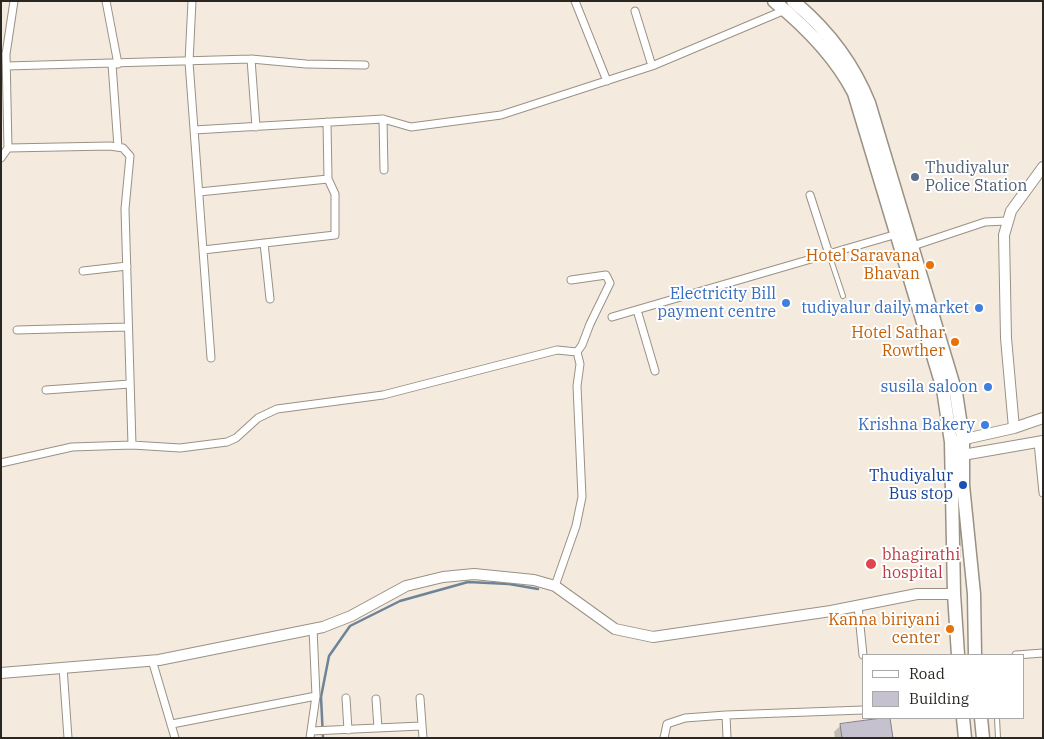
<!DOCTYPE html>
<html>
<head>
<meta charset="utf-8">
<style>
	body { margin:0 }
	#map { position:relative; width:1044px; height:739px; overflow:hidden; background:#f4ebde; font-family:"IBM Plex Serif",serif }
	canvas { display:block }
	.frame { position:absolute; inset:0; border:2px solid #2a2722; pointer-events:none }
	.legend { position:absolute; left:862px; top:654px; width:162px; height:65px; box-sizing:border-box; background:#fff; border:1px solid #aaa9a7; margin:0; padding:6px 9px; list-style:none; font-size:15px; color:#2a2722 }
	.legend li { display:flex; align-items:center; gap:10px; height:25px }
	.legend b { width:25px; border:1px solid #aaa9a7 }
</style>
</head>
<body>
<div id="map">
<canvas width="1044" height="739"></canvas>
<div class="frame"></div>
<ul class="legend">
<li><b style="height:6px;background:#fff"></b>Road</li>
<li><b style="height:14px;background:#c6c1cf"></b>Building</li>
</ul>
</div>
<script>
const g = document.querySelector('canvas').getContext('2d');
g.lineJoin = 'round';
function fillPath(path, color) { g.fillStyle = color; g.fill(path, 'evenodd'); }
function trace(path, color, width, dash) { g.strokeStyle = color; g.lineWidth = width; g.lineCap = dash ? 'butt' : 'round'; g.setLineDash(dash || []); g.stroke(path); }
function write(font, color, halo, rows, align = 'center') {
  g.font = font + ' "IBM Plex Serif",serif'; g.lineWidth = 4; g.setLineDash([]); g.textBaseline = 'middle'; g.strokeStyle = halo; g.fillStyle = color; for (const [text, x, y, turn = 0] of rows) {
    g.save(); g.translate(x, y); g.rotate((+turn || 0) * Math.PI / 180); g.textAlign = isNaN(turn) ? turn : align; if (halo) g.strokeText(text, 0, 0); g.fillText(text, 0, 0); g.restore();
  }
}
fillPath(new Path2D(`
	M841,725L892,738H835L834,732Z`), '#0003');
trace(new Path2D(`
	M323,738L321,697L329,656L350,626L400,601L468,582L509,584L538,589`), '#6c8398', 2.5);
const building = new Path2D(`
	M882,718H890L893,738H842L840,724Z`);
fillPath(building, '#c6c1cf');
trace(building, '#837e8b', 1);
const lane = new Path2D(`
	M829,254L843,296
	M997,718L998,738`);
const street = new Path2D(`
	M106,1L118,64
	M192,1L189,62L211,358
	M575,1L607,81
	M635,11L652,66
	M251,59L256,127
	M112,64L118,147
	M7,66L251,59L306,64L365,65
	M383,119L411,127L501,115L652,66L785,10
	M194,130L383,119L384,170
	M8,148L110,146L123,148L130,156L125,209L132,445
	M1,158L8,148L6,54L14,1
	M199,192L328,179L327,122
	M810,195L829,254
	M264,243L270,299
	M913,246L985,222L1007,221
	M203,250L335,235V194L328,179
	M83,271L127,266
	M571,280L606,275L610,283L590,324L582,345L577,352
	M637,310L655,371
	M612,317L897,234
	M17,330L128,327
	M46,390L130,384
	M1038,442L1043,493
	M1,463L72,447L132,445L180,448L227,442L236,438L258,418L277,409L383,395L557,350L577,352L580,364L577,386L582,497L576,526L555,586
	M858,606L863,655
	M1016,655L1043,653
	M152,660L175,738
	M63,667L68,738
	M346,698L348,730
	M420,698L423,738
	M376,699L378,728
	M726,715L727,738
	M172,724L316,696
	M311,731L421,726
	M310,738L316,696L313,629
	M664,738L667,724L685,718L726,715L863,710`);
const secondary = new Path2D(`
	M1014,428L1006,338L1004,235L1011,211L1043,167
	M956,441L1014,428L1043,418
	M957,456L1043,441
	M1,673L159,660L323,627L351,616L406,586L443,577L474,574L534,580L555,586L615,629L653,637L831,611L917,594H954`);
const highway = new Path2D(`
	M774,1C806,27 835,56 854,93L943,389L951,442L954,594L958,655
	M793,1C827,29 853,63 869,103L956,393L963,439V485L974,594L975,655
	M963,718L965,738
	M981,718L983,738`);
trace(lane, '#9a9185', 6);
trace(street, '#9a9185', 9);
trace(secondary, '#9a9185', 12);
trace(highway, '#9a9185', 15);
trace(lane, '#fff', 4);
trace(street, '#fff', 7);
trace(secondary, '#fff', 10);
trace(highway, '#fff', 12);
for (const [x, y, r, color] of [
	[915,177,5,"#5c6f8a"],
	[930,265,5,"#e8710a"],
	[786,303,5,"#3f7fe0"],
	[979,308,5,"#3f7fe0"],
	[955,342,5,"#e8710a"],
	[988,387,5,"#3f7fe0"],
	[985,425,5,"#3f7fe0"],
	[963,485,5,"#1a4fb4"],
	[871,564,6,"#e0444e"],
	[950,629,5,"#e8710a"]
]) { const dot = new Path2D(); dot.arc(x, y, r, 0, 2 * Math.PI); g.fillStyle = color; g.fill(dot); trace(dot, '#fff', 2); }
write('16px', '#4e5e75', '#fff', [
	["Thudiyalur",925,168],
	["Police Station",925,186]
], 'left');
write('16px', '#c56008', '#fff', [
	["Hotel Saravana",920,256],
	["Bhavan",920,274],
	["Hotel Sathar",945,333],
	["Rowther",945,351],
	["Kanna biriyani",940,620],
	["center",940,638]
], 'right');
write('16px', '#366cbe', '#fff', [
	["Electricity Bill",776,294],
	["payment centre",776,312],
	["tudiyalur daily market",969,308],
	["susila saloon",978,387],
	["Krishna Bakery",975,425]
], 'right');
write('16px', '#164399', '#fff', [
	["Thudiyalur",953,476],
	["Bus stop",953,494]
], 'right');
write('16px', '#be3a42', '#fff', [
	["bhagirathi",882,555],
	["hospital",882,573]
], 'left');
</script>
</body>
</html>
